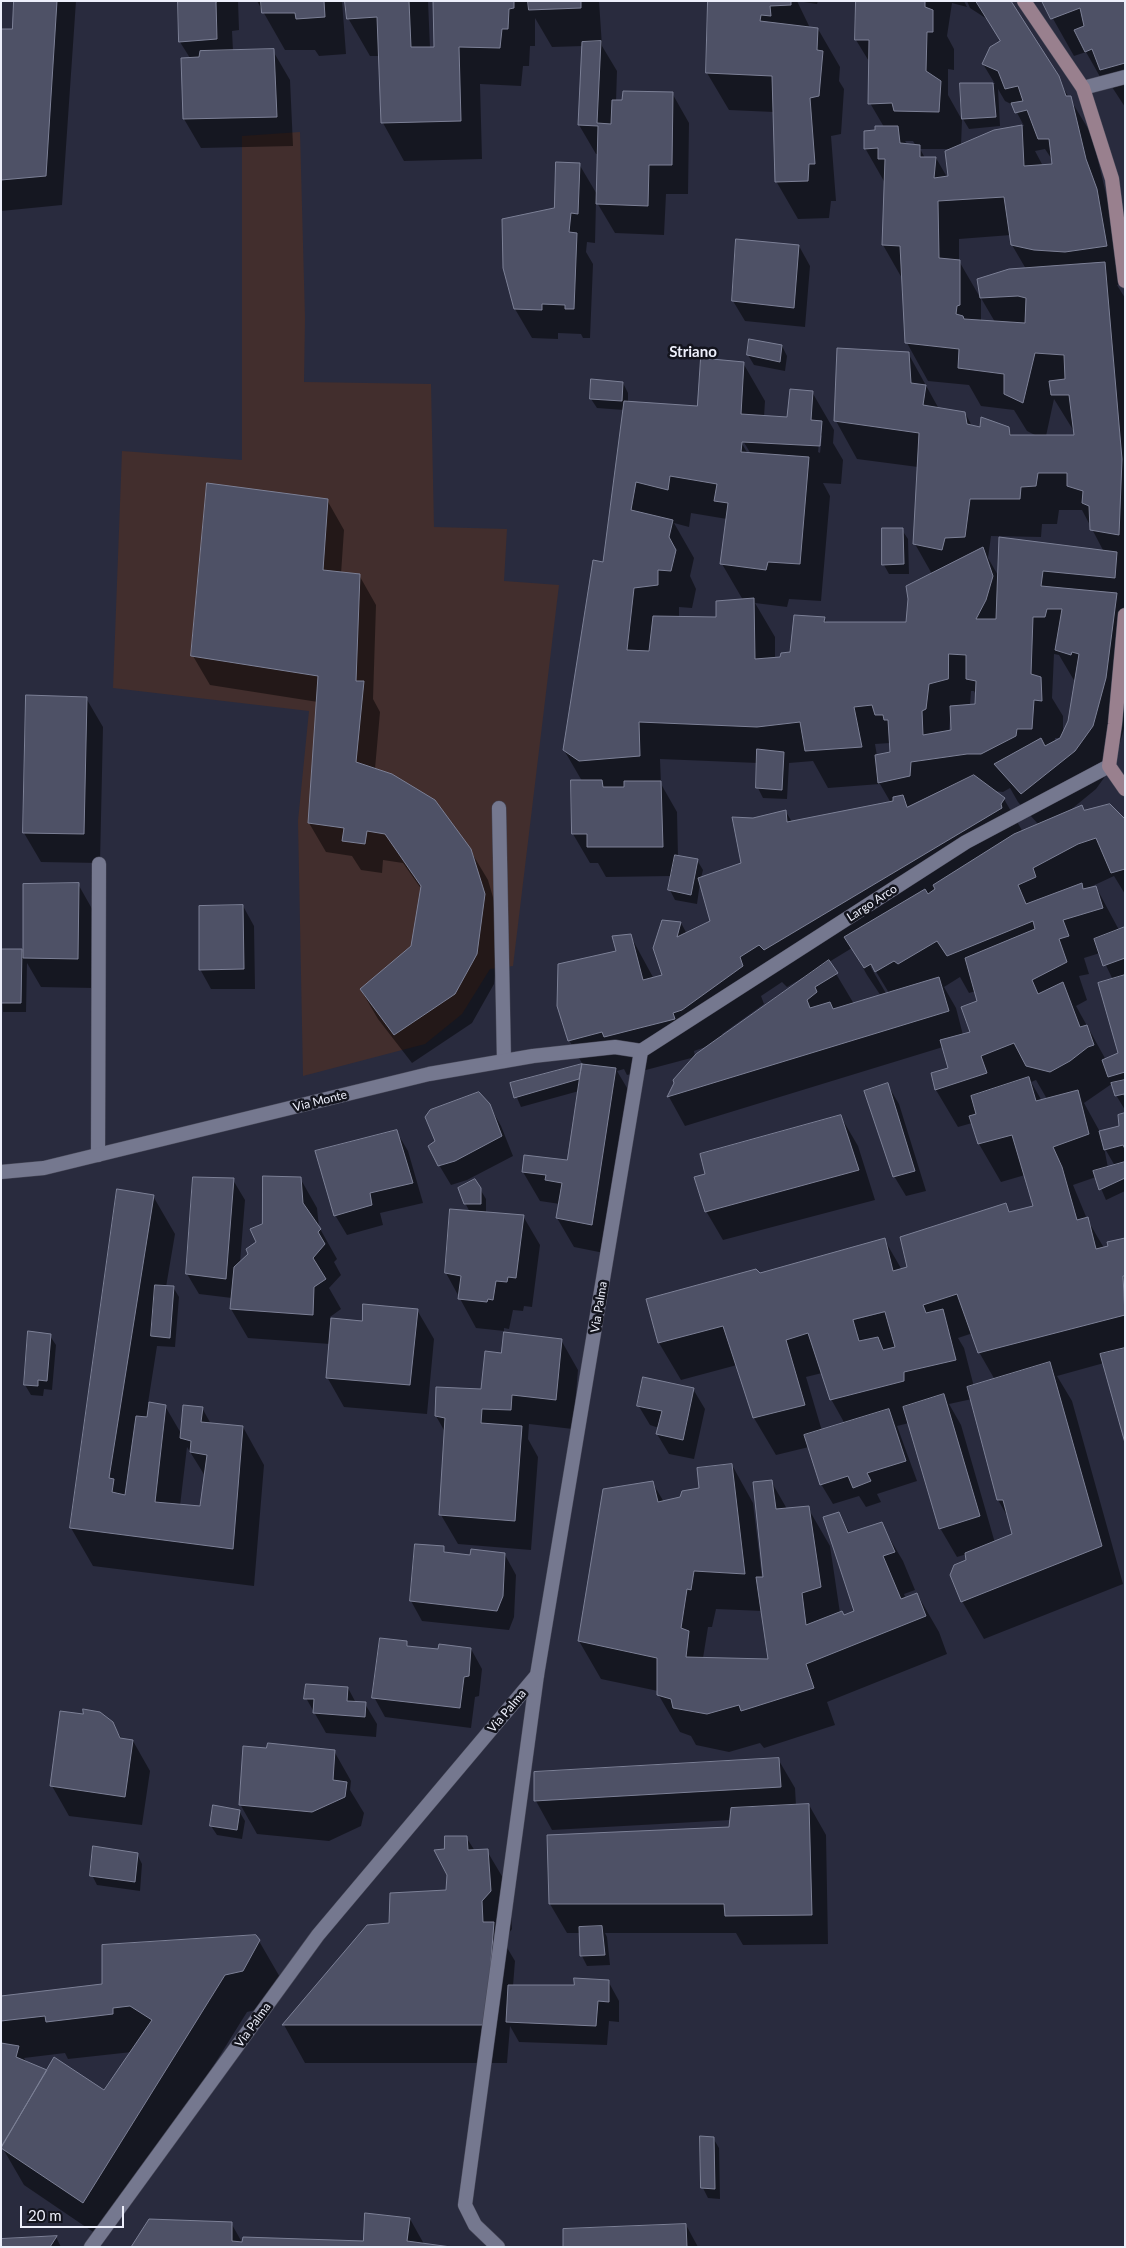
<!DOCTYPE html>
<html>
<head>
<meta charset="utf-8">
<style>
	body { margin:0 }
	#map { position:relative; width:1126px; height:2248px; overflow:hidden; background:#292b3e; font-family:Lato,sans-serif }
	canvas { display:block }
	.frame { position:absolute; inset:0; border:2px solid #edeffb; pointer-events:none }
	.scale { position:absolute; left:20px; top:2206px; width:104px; height:22px; box-sizing:border-box; border:2px solid #edeffb; border-top:0; padding-left:6px; font-size:15px; line-height:18px; white-space:nowrap; color:#edeffb; -webkit-text-stroke:4px #13141d; paint-order:stroke }
</style>
</head>
<body>
<div id="map">
<canvas width="1126" height="2248"></canvas>
<div class="frame"></div>
<div class="scale">20 m</div>
</div>
<script>
const g = document.querySelector('canvas').getContext('2d');
g.lineJoin = 'round';
function fillPath(path, color) { g.fillStyle = color; g.fill(path, 'evenodd'); }
function trace(path, color, width, dash) { g.strokeStyle = color; g.lineWidth = width; g.lineCap = dash ? 'butt' : 'round'; g.setLineDash(dash || []); g.stroke(path); }
function write(font, color, halo, rows, align = 'center') {
  g.font = font + ' Lato,sans-serif'; g.lineWidth = 5; g.setLineDash([]); g.textBaseline = 'middle'; g.strokeStyle = halo; g.fillStyle = color; for (const [text, x, y, turn = 0] of rows) {
    g.save(); g.translate(x, y); g.rotate((+turn || 0) * Math.PI / 180); g.textAlign = isNaN(turn) ? turn : align; if (halo) g.strokeText(text, 0, 0); g.fillText(text, 0, 0); g.restore();
  }
}
fillPath(new Path2D(`
	M300,132L305,318L304,382L431,384L434,527L507,529L504,581L559,585L513,966L490,969L462,1014L425,1044L303,1076L298,821L309,711L113,688L122,451L242,460V136Z`), '#422e2d');
fillPath(new Path2D(`
	M15,1H76L62,205L1,211V30H14Z
	M179,1H238L239,30L232,31L233,51H273L290,80L293,146L201,148L184,119L190,58L180,42Z
	M257,1H342L346,54L319,56L315,50H285Z
	M347,1H428L430,48H435L434,1H599L602,46L617,71L616,102L672,93L689,123L688,194H666L664,235L615,233L596,201L595,243L587,242L586,252L593,264L590,338H583L581,334L558,333V339L532,338L515,309L555,209L579,164L598,196L599,154H596L579,125L583,46L552,47L535,18V46H530L529,66H523L521,86L480,84L482,159L404,161L383,123L380,56H370L348,18Z
	M709,1H818L817,4L797,1L810,28L818,29L840,67L839,81L844,89L841,134L831,136L836,201H831L829,218L798,219L776,181L774,112L729,110L707,73Z
	M858,1H964L967,7L952,3L947,36L954,49V70L948,69V95L962,120L961,146L994,132L1024,126L1013,105L1005,101L998,89L1000,126L969,129L963,119L962,84H995L983,64L1001,41L987,19L970,8L967,1H1010L1092,135L1107,198L1118,228L1125,284L1117,285L1125,298V725L1114,764L1096,789L1068,812L1084,811L1125,821V894L1114,876L1086,889L1096,887L1119,930L1125,928V1110L1116,1095L1113,1083L1084,1103L1100,1132L1120,1127L1125,1115V1191L1106,1200L1096,1177L1073,1185L1087,1219L1104,1248L1125,1239V1439L1104,1363L1057,1376L1072,1401L1123,1584L984,1639L962,1601L967,1554L957,1557L940,1528L909,1423L897,1426L917,1481L877,1494L881,1502L866,1507L859,1496L833,1504L821,1484L809,1447L776,1455L754,1418L737,1365L681,1380L659,1343L759,1275L884,1239L902,1270L908,1268L1006,1205L1010,1213L1034,1207L1025,1175L1001,1182L979,1144L972,1123L958,1127L936,1090L932,1074L950,1069L943,1047L685,1126L669,1097L675,1083L708,1046L694,1051L695,1057L627,1075L624,1069L617,1071L633,1098L609,1254L574,1247L557,1218L560,1204L540,1201L523,1172L568,1162L579,1091L521,1107L511,1084L583,1065L569,1040L618,952L630,935L654,979L664,976L681,923L687,934L712,922L700,883L697,904L675,900L670,890L672,876L606,877L598,863H590L573,834L582,781L564,750L604,563L624,410L597,408L591,399L623,383L628,393V403L698,407L743,363L765,401L764,417L789,418L812,392L834,430L833,443L843,460L841,484L823,483L830,496L821,601L789,599L787,607L755,603L775,637V659L791,653L824,618L827,623H908L932,574L915,544L918,467L857,459L836,421L908,353L939,409L965,413L972,426L981,428H1008L1012,436H1037L1027,431L1014,410L981,406L969,385L928,381L907,343L903,280L883,245L885,183L865,148L876,132L884,127L870,103V63L856,40ZM905,141H913L916,146L908,145ZM920,149H952L950,177H947L936,158H925ZM1045,149L1053,161V165L1043,166L1035,151ZM1011,235L1012,245L1026,269L978,280L981,299L959,261V239ZM981,298L995,322H981ZM1054,399L1075,433L1076,436H1046ZM820,434L822,436L820,453L818,452ZM740,436L751,454H748L738,437ZM1059,510H1082L1104,552L999,577L988,558L991,536L1041,537L1042,524H1057ZM691,513L727,519L722,564L743,600L718,618H679V607L692,608L696,589L690,576L694,558L674,523L689,527ZM1054,654L1059,655L1075,682L1069,722L1063,734V716L1052,698ZM971,691H974L976,695V705H970ZM950,720H952V731H949ZM1055,738H1062L1055,742ZM890,743L891,753L877,756L875,744ZM660,759L758,763V788L763,798L787,799L789,763L813,761L828,788L880,784L891,803L792,822L786,812L753,819L742,864L701,878L703,870L697,860L678,857L677,812L661,784ZM1010,788L1018,802L1039,825L1023,832L1004,799L994,791L1003,792ZM852,948L867,975L881,996L854,1004L829,962ZM1100,953L1113,980L1119,1054L1106,1060L1076,1006L1087,1000L1079,976L1089,974L1084,958ZM872,965L889,993L887,995L870,966ZM960,977L969,993L976,991L979,1002L971,1032L963,1035L956,1008L944,987ZM802,978L804,979L724,1036L722,1034L764,1004L761,996L782,982L787,987ZM1036,1080L1047,1099L1042,1101L1031,1082ZM1104,1147L1115,1166L1108,1168ZM973,1333L979,1352L995,1380L974,1387L964,1348L958,1338ZM822,1373L831,1399L845,1424L822,1431L806,1377ZM972,1399L998,1500L1009,1519L1013,1535L995,1543L961,1425L949,1404Z
	M1043,1H1125V107L1112,87L1107,89L1086,52L1074,56Z
	M799,246L810,266L805,327L745,321L733,301Z
	M782,346L787,356L785,371L754,365L748,355Z
	M327,500L344,530L341,574L359,575L376,605L373,699L380,712L375,769L470,850L488,880L501,925L494,984L472,1023L412,1063L378,1019L361,990L413,946L422,890L403,863L383,860L382,873L361,870L352,856L326,852L309,823L318,702L210,685L193,656Z
	M902,530L908,539L909,574H889L884,565Z
	M86,698L103,727L100,863L41,862L24,833Z
	M78,884L95,914L94,988L41,987L27,963L26,1012H3L1,951H22L24,955Z
	M243,906L254,926L255,989H211L200,969Z
	M887,1084L899,1104L926,1191L906,1196L894,1176Z
	M489,1105L501,1126L513,1156L467,1180L451,1185L439,1165L437,1142Z
	M841,1117L858,1146L875,1200L723,1240L706,1211V1175Z
	M396,1131L408,1151L423,1203L380,1213L383,1225L347,1235L335,1215Z
	M300,1178L317,1208L319,1227L337,1259L334,1262L341,1275L329,1288L341,1309L330,1317V1320L364,1322L417,1310L434,1339L427,1414L344,1407L327,1377L330,1344L248,1338L231,1309L232,1298L199,1294L187,1274L233,1180L245,1200L240,1263L250,1255L257,1242L263,1225Z
	M480,1189L486,1199V1213L523,1216L540,1245L532,1307L524,1306L523,1311L513,1310L509,1329L504,1328V1331L476,1328L446,1273L470,1212L465,1203Z
	M118,1191L153,1196L175,1234L166,1287H173L179,1297L175,1347L157,1346L148,1403L165,1406L182,1435L202,1408L211,1424L243,1427L264,1465L254,1586L93,1566L71,1528ZM187,1447L205,1476L201,1508L180,1506Z
	M29,1333L50,1336L56,1345L52,1390L44,1389L43,1396L31,1395L25,1385Z
	M561,1340L578,1370L573,1429L529,1424L528,1439L538,1457L531,1550L458,1544L441,1515L445,1432L436,1416L482,1390L503,1354Z
	M693,1389L705,1409L694,1459L669,1454L657,1434L659,1428L650,1425L638,1405Z
	M732,1465L753,1503L762,1578H765L771,1481L787,1509L808,1508L830,1546L840,1613L844,1617L856,1612L839,1513L850,1534L881,1524L903,1561L915,1590L904,1594L906,1599L917,1594L939,1632L947,1654L827,1702L835,1725L764,1748L760,1743L729,1752L696,1745L691,1736L680,1732L658,1694V1691L601,1679L579,1641L652,1482L664,1502L682,1498L700,1490ZM716,1609L763,1611L770,1660L703,1658L708,1627H712Z
	M443,1548L446,1553L471,1556L505,1555L516,1575L514,1617L509,1630L422,1621L411,1601Z
	M406,1642L409,1647L439,1650L471,1649L482,1669L479,1696L475,1697L471,1728L385,1717L374,1697Z
	M348,1688L356,1703L365,1704L377,1724L376,1737L326,1733L306,1698Z
	M112,1723L122,1739L133,1741L150,1771L142,1825L69,1816L52,1786Z
	M267,1749L334,1751L351,1781L350,1790L364,1813L361,1826L329,1841L257,1834L240,1804Z
	M778,1759L795,1788L796,1806L809,1805L826,1835L828,1944L743,1945L736,1933H605L607,1937L610,1965L587,1966L582,1956L580,1933H567L550,1904L730,1829L731,1820L552,1830L536,1801L535,1773Z
	M239,1811L245,1821L242,1839L217,1835L211,1826Z
	M466,1837L475,1851H487L509,1888L512,1929L503,1941L515,1961L513,1986L575,1987L608,1981L619,2001V2022L609,2021L607,2045L519,2042L510,2026L507,2063H305L284,2025L367,1927L391,1924L447,1892L448,1875L445,1850Z
	M137,1854L142,1864L140,1891L97,1885L92,1875Z
	M259,1941L281,1979L264,2008L247,2012L105,2240L24,2185L2,2147L1,1997L103,1985ZM132,2052L104,2092L27,2063L24,2058L65,2053L68,2059Z
	M713,2138L719,2148L720,2199L708,2198L703,2188Z
	M410,2219L424,2244L133,2247L231,2223L243,2244L364,2242Z
	M686,2225L698,2247H564Z
	M56,2237L61,2247H1Z`), '#0007');
const building = new Path2D(`
	M14,1H57L46,176L1,180V29H12Z
	M178,1H219L216,2L217,39L179,42Z
	M261,1H324L325,17L296,19L295,13H262Z
	M345,1H409L411,47H434L433,1H514V8L509,9L508,29H502L500,48L459,47L461,121L381,123L377,17L347,19Z
	M528,1H581V8L529,10Z
	M708,1H791V5L770,6L771,16L761,15L760,21L818,28L817,50L823,51L819,96L810,98L815,164H809L808,181L775,182L772,76L706,73Z
	M856,1H925V7L933,10V32H927L926,71L941,81L939,112L894,111L892,103L868,104L869,40H855Z
	M976,1H1011L1059,76L1066,96H1071L1086,159L1097,189L1107,246L1065,252L1034,250L1011,245L1004,197L938,201L939,258L960,260V305L957,306L956,314L963,316L964,319L1025,323L1026,298L1018,296L980,298L977,279L1009,269L1105,262L1122,459L1119,535L1090,530L1089,506L1082,503L1083,491L1067,486V473H1038L1036,486L1021,487L1020,499H970L965,537L945,538L942,550L913,544L919,433L834,421L837,348L909,352L911,383L926,385L923,405L965,412L967,424L980,427L981,417L1009,427L1010,435H1074L1069,395H1051L1049,381L1065,379L1064,355L1035,353L1023,403L1004,394V374L958,368L959,349L905,343L900,246L882,245L885,159H878V148L864,149V131L875,130V126H898L900,143L920,145V157H936L934,178L948,176L945,151L994,130L1022,125L1024,166L1052,164L1049,139H1038L1027,110L1015,113L1011,103L1023,101L1018,86L1005,89L998,71L982,64L990,47L1000,41Z
	M1042,1H1125V63L1100,70L1092,49L1085,52L1074,30L1084,26L1080,8L1051,19Z
	M601,41L597,123L611,124L612,100H622L623,91L673,92L672,165H649L648,206L596,204L598,126L578,125L582,42Z
	M274,49L277,117L183,119L181,58L199,57L200,51Z
	M960,83H993L996,117L962,119Z
	M556,162L580,163L578,214L571,213L569,232L577,233L574,309H565V305L542,304V310L514,309L503,268L502,219L554,208Z
	M736,239L799,245L794,308L732,301Z
	M749,339L782,345L780,362L747,355Z
	M701,358L744,362L741,414L787,417L790,389L813,391L811,420L822,421L820,446L742,442L741,452L809,457L800,564L768,562L766,570L720,564L728,503L714,501L717,484L670,476L668,490L636,482L631,510L673,520L669,537L676,550L671,571L658,570V585L634,588L627,650L649,651L653,616L716,617V601L754,598L755,659L780,657L781,653L790,652L794,615L825,617L824,622H906L908,599L906,586L983,547L993,576L986,600L976,619H996L999,537L1117,552L1115,578L1043,571L1041,586L1117,593L1106,678L1093,726L1075,751L1021,794L994,764L1041,738L1045,746L1060,738L1068,721L1079,654L1072,652L1071,655L1055,650L1062,609H1047L1045,617H1033L1031,674L1041,677L1042,701L1034,700L1032,729H1017L1016,736L981,754H967L911,762L910,776L878,783L875,755L890,752L888,720H884L883,715H875L872,705L854,707L862,747L805,751L800,722L757,727L639,722L640,756L579,761L563,750L593,560L603,562L624,401L697,406ZM949,654L966,655V679L976,681L975,704L950,706L951,730L923,735L922,711L926,709L929,684L948,679Z
	M591,379L623,382L622,401L590,399Z
	M207,483L328,499L323,570L360,574L356,681H364L356,762L392,774L435,800L471,849L485,894L477,954L455,994L394,1035L360,989L411,946L421,886L385,834L367,831L365,844L342,841L344,828L308,823L318,676L191,656Z
	M882,528H903L904,564L882,565Z
	M26,695L87,697L84,834L23,833Z
	M757,749L784,752L782,790L756,788Z
	M974,775L1005,798L1001,804L1002,808L764,950L759,945L740,957L743,966L682,1010L673,1013L675,1019L604,1037L602,1032L568,1041L557,1006L558,964L616,951L612,936L631,934L643,980L662,975L653,948L662,920L681,922L677,937L710,921L698,878L741,863L732,817L753,818L786,810L787,822L893,801V797L903,795L907,807Z
	M571,780H602L603,787H624V781H661L663,847H587V834H572Z
	M1110,804L1125,819V869L1111,873L1096,838L1078,844L1033,868L1036,877L1018,885L1026,904L1082,883L1083,889L1096,886L1103,908L1063,920L1069,936L1059,939L1067,962L1032,980L1038,994L1063,982L1080,1027L1087,1025L1094,1045L1088,1047L1070,1061L1050,1072L1026,1066L1014,1043L981,1056L987,1073L935,1090L931,1073L948,1068L940,1040L970,1032L961,1007L977,1001L965,958L1035,929L1033,921L947,956L937,941L898,964L894,961L875,972L871,964L864,968L844,937L925,889L928,894L935,889L933,885L1014,834L1082,805L1084,810Z
	M675,855L698,859L691,895L668,890Z
	M79,883L78,959L23,958V884Z
	M243,905L244,969L199,970V906Z
	M1125,927V958L1103,966L1094,939Z
	M1,949H22L21,1003H1Z
	M829,960L838,973L815,987L817,992L807,1000L810,1008L830,1002L833,1009L939,977L949,1011L667,1097L674,1083L673,1080L696,1054Z
	M1125,975V1072L1108,1077L1102,1060L1118,1053L1098,983Z
	M582,1064L616,1068L592,1225L556,1218L562,1183L545,1180L546,1175L522,1172L524,1155L567,1160Z
	M582,1064L579,1079L514,1098L510,1083Z
	M1029,1077L1036,1101L1078,1090L1089,1134L1053,1147L1062,1167L1077,1220L1088,1217L1096,1249L1108,1246L1107,1242L1125,1238V1276H1123L1125,1315L978,1353L957,1294L923,1305L926,1313L943,1309L956,1360L904,1372V1381L830,1400L808,1333L786,1340L805,1405L753,1418L723,1326L658,1343L646,1299L756,1269L760,1273L885,1238L893,1271L907,1267L900,1237L1006,1203L1009,1212L1033,1206L1012,1135L978,1144L969,1116L976,1114L971,1096ZM885,1312L895,1347L883,1350L878,1337L859,1341L853,1320Z
	M1125,1080V1098L1124,1094L1115,1096L1111,1083Z
	M888,1083L915,1171L893,1177L864,1091Z
	M479,1092L490,1104L502,1136L455,1161L438,1166L428,1146L435,1141L425,1117L430,1110Z
	M1125,1113V1149L1123,1145L1104,1150L1099,1131L1119,1126L1118,1115Z
	M841,1115L859,1170L705,1212L694,1177L705,1174L700,1154Z
	M397,1130L413,1183L370,1193L372,1205L334,1216L315,1151Z
	M1125,1162V1178L1099,1190L1093,1171Z
	M263,1176L301,1177L303,1203L321,1229L318,1232L325,1244L313,1258L326,1279L314,1287L313,1315L230,1309L234,1267L248,1254L246,1249L256,1242L250,1229L262,1224Z
	M193,1177L234,1178L226,1279L186,1274Z
	M475,1179L481,1188V1204H464L458,1188Z
	M117,1189L154,1195L109,1478L114,1479L112,1492L125,1495L136,1416L147,1417L149,1402L166,1405L155,1502L200,1506L207,1455L190,1452L191,1441L180,1438L183,1405L203,1407L201,1422L243,1426L233,1549L70,1528Z
	M450,1209L524,1215L516,1278L508,1277L507,1282L496,1281L493,1300L488,1299L487,1302L458,1299L461,1276L445,1273Z
	M155,1285L174,1286L170,1338L151,1336Z
	M363,1304L418,1309L410,1385L326,1378L331,1318L362,1321Z
	M28,1331L51,1334L47,1381L38,1380V1386L24,1385Z
	M504,1332L562,1339L556,1400L512,1395L511,1410L482,1409L481,1423L522,1426L515,1521L439,1515L445,1418L435,1416L436,1387L481,1389L485,1351L501,1353Z
	M1125,1348V1443L1100,1354Z
	M1050,1362L1102,1546L961,1602L950,1575L954,1565L966,1560L965,1553L1012,1534L1003,1500H997L967,1387Z
	M643,1377L694,1388L683,1440L656,1434L662,1411L637,1406Z
	M944,1394L980,1516L939,1529L903,1407Z
	M889,1409L906,1461L867,1473L871,1481L853,1488L848,1476L820,1485L804,1435Z
	M732,1464L745,1574L694,1571L691,1590L687,1589L681,1628L689,1631L686,1657L768,1659L756,1577H763L753,1482L772,1480L776,1509L809,1506L821,1587L802,1593L806,1625L842,1611L844,1615L854,1611L823,1517L839,1512L848,1533L882,1522L895,1552L883,1556L901,1599L917,1593L926,1616L806,1664L814,1688L741,1711L739,1705L707,1714L673,1708L671,1699L657,1695V1658L578,1641L603,1489L653,1481L658,1502L680,1497L682,1491L699,1488L697,1468Z
	M415,1544L444,1546V1552L470,1555L471,1549L505,1553L503,1596L497,1611L410,1601Z
	M380,1638L407,1641V1646L438,1649L439,1644L471,1648L469,1676L464,1677L460,1708L372,1698Z
	M306,1684L348,1687L347,1701L366,1702L365,1717L313,1713L314,1699H304Z
	M83,1709L100,1712L113,1722L120,1738L133,1740L125,1797L50,1786L60,1711L83,1714Z
	M268,1743L335,1750L333,1780L347,1782L345,1797L312,1812L239,1805L243,1746L266,1748Z
	M779,1758L781,1787L534,1801V1772Z
	M809,1804L812,1915L725,1916L724,1904H549L547,1835L729,1827L731,1808Z
	M213,1805L240,1810L237,1830L210,1826Z
	M445,1836H467L468,1850L488,1849L491,1891L482,1901L483,1922H494L486,2025H282L367,1925L389,1923L390,1893L446,1890L447,1875L434,1850L444,1849Z
	M93,1846L138,1853L135,1882L90,1876Z
	M602,1926L605,1955L580,1956L579,1927Z
	M256,1935L260,1940L243,1971L225,1975L83,2203L1,2148L54,2057L104,2090L152,2020L130,2006L113,2008V2014L46,2022L45,2016L1,2021V1996L102,1984V1945Z
	M574,1978L609,1980V2002L598,2001L596,2026L506,2022L508,1985H574Z
	M1,2043L19,2046L16,2057L47,2070L1,2147Z
	M700,2136L714,2137L715,2189L701,2188Z
	M365,2213L410,2218L407,2241L451,2247H131L149,2219L232,2222V2241L242,2242L243,2237L363,2241Z
	M686,2224L687,2247H563V2229Z
	M57,2236L50,2247H1V2239Z`);
fillPath(building, '#4e5166');
trace(building, '#7c8096', 1);
const service = new Path2D(`
	M499,808L504,1061
	M98,1155L99,864`);
const minor = new Path2D(`
	M1083,88L1125,77
	M1,1172L44,1168L429,1074L533,1056L615,1047L641,1051
	M498,2247L475,2225L465,2205L537,1675`);
const tertiary = new Path2D(`
	M91,2247L318,1935L537,1675L641,1051L966,842L1109,766`);
const secondary = new Path2D(`
	M1024,1L1083,88L1112,179L1125,281
	M1125,615L1115,724L1109,766L1125,789`);
trace(service, '#474858', 15);
trace(minor, '#474858', 15);
trace(tertiary, '#474858', 15);
trace(secondary, '#474858', 15);
trace(service, '#75788f', 14);
trace(minor, '#75788f', 14);
trace(tertiary, '#75788f', 14);
trace(secondary, '#99808e', 14);
write('12px', '#edeffb', '#13141d', [
	["Largo Arco",872,903,-33],
	["Via Monte",320,1101,-14],
	["Via Palma",599,1307,-81],
	["Via Palma",507,1711,-50],
	["Via Palma",253,2025,-54]
]);
write('bold 15px', '#edeffb', '#13141d', [
	["Striano",693,352]
]);
</script>
</body>
</html>
